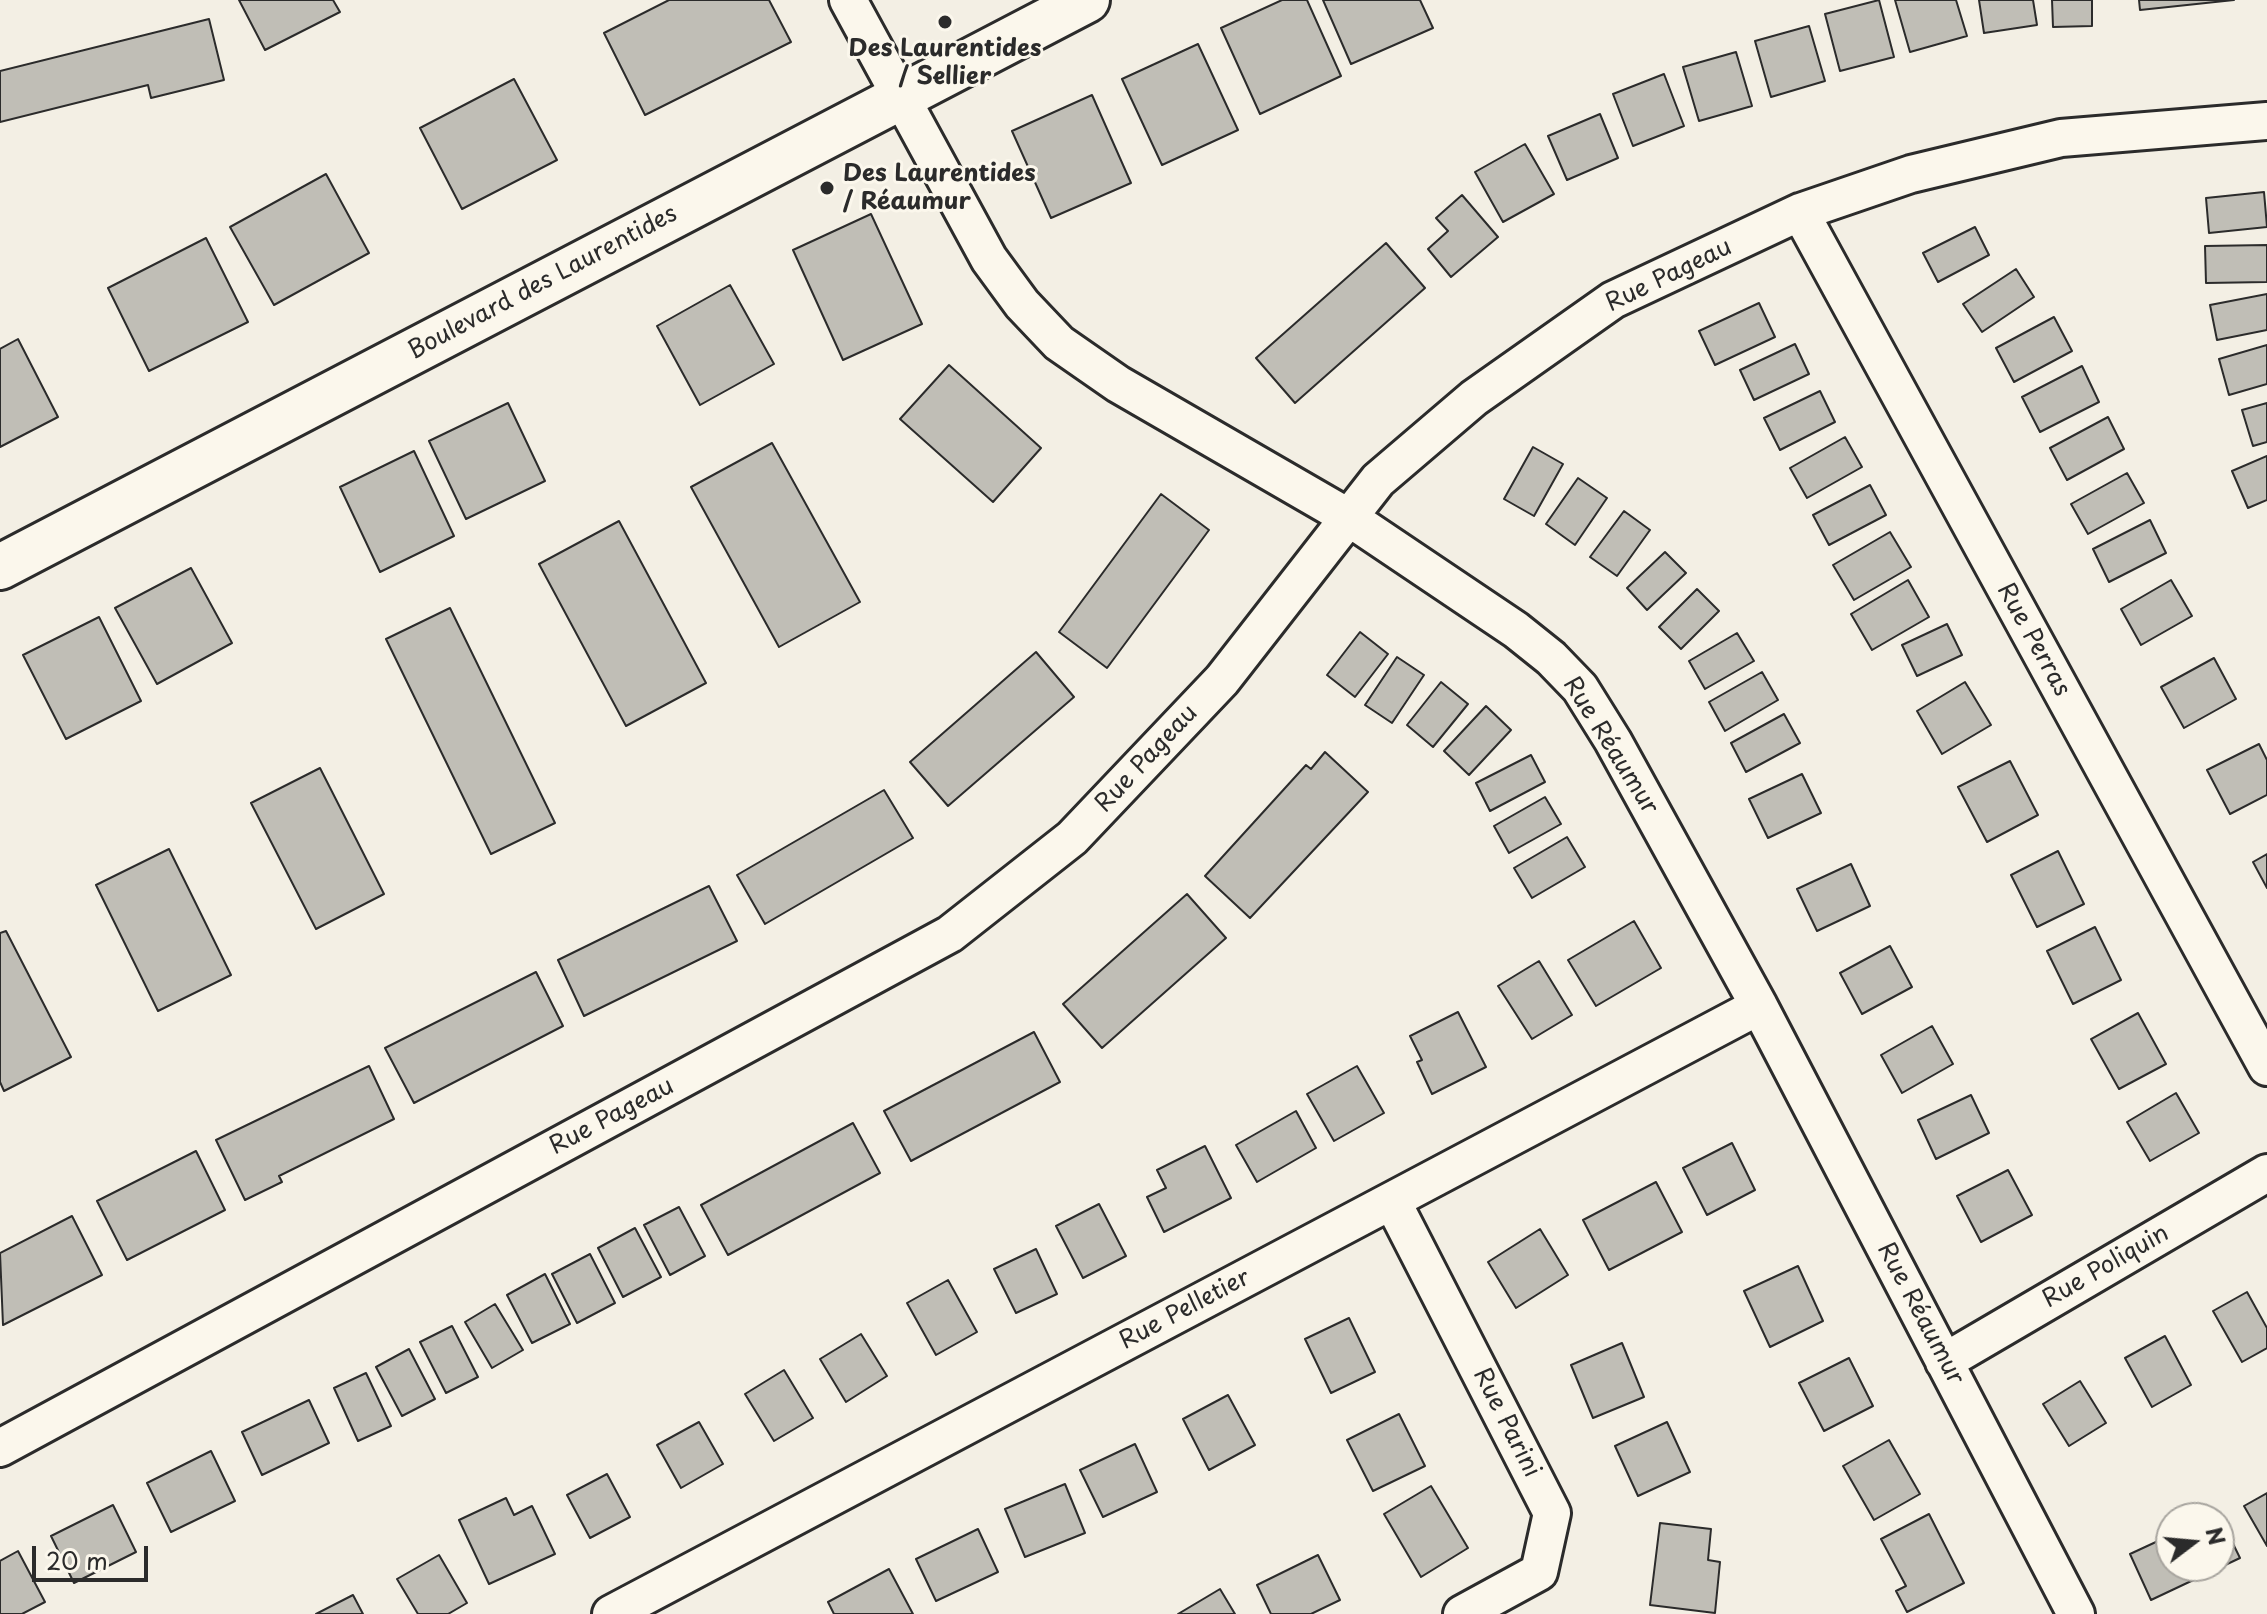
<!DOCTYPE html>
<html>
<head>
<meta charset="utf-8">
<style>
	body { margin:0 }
	#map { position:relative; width:2267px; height:1614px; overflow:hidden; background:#f3efe4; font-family:"Playpen Sans",sans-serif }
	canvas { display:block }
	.north { position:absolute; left:2155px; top:1502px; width:80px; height:80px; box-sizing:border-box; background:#fbf7ec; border:2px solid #a8a59f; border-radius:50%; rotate:74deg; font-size:22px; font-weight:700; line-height:32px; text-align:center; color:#2b2b2b }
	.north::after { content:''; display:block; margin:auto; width:28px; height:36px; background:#2b2b2b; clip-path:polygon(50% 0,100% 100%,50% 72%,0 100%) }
	.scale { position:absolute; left:32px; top:1546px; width:116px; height:36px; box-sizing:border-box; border:4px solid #2b2b2b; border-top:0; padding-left:10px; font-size:24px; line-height:28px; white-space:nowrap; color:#2b2b2b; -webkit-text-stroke:6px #fbf7ec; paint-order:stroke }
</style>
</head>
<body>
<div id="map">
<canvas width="2267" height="1614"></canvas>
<div class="north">N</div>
<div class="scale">20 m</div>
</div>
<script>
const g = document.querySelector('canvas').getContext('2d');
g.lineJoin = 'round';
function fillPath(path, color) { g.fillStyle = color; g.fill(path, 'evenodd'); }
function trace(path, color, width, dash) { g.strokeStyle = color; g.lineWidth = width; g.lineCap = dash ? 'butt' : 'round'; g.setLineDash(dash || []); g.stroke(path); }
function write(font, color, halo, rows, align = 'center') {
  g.font = font + ' "Playpen Sans",sans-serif'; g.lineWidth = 6; g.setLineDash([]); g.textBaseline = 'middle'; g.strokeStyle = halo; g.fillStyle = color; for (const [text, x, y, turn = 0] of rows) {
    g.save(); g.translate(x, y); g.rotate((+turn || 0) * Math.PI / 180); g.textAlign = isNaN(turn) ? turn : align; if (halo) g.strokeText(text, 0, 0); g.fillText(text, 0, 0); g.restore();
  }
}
const building = new Path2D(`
	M239,0H333L340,12L265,50Z
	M669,0H769L791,42L645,115L604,33Z
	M1282,0H1307L1341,76L1260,114L1221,28Z
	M1323,0H1420L1433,28L1351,64Z
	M1879,0L1894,57L1840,71L1825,14Z
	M1895,0H1956L1967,36L1910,52Z
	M1979,0H2033L2037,25L1984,33Z
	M2052,0H2092V26L2053,27Z
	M2139,0H2234L2140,10Z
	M209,19L224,80L151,98L148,85L0,122V71Z
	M1809,26L1825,81L1771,97L1755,41Z
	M1198,44L1238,130L1162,165L1122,79Z
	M1736,52L1752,106L1699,121L1683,67Z
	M1664,74L1684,126L1633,146L1613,94Z
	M514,79L557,160L462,209L420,128Z
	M1092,95L1131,183L1051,218L1012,131Z
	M1600,114L1618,158L1567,180L1548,136Z
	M1525,144L1554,194L1503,222L1475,172Z
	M326,174L369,253L274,305L230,227Z
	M2264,192L2267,227L2209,233L2206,198Z
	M1462,195L1498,237L1451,277L1428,249L1448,231L1436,218Z
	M871,214L922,324L843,360L793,250Z
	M1975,227L1989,255L1938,282L1923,253Z
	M206,238L248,322L149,371L108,288Z
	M1386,243L1425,288L1295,403L1256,358Z
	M2267,245V282L2206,283L2205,246Z
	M2016,269L2034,297L1982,332L1963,304Z
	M730,285L774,364L700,405L657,326Z
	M2267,294V330L2217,340L2210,305Z
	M1759,303L1775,337L1715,365L1699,331Z
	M2054,317L2072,351L2014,382L1996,348Z
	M18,339L58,417L0,447V349Z
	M1795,344L1809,374L1754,400L1740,370Z
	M2267,345V384L2229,395L2219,359Z
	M949,365L1041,448L993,502L900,419Z
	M2082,366L2099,402L2040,432L2022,397Z
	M1820,391L1835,422L1780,450L1764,418Z
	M508,403L545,481L466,519L429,441Z
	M2267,403V442L2253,446L2242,410Z
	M2108,417L2124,449L2067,480L2050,448Z
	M1845,437L1862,467L1807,498L1790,468Z
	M772,443L860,602L779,647L691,487Z
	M1533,447L1563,464L1534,516L1504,499Z
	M414,451L454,536L380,572L340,487Z
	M2267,456V500L2248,508L2232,471Z
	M2127,473L2144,503L2088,534L2071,504Z
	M1578,478L1607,498L1575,545L1546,524Z
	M1870,485L1886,515L1829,545L1813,515Z
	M1161,494L1209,530L1107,668L1059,632Z
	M1624,511L1650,530L1617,576L1590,557Z
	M2150,520L2166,553L2109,582L2093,549Z
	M619,521L706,683L626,726L539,564Z
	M1890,532L1911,567L1854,600L1833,565Z
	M1665,552L1686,573L1647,610L1627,588Z
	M191,568L232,643L157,684L115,608Z
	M1908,580L1929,617L1872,650L1851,614Z
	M2171,580L2192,616L2141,645L2121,609Z
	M1697,589L1719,611L1681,649L1659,627Z
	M450,608L555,823L491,854L386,639Z
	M99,617L141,701L66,739L23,655Z
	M1947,624L1962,655L1917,676L1902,645Z
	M1360,632L1388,654L1355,697L1327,675Z
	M1737,633L1754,661L1705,689L1689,661Z
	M1036,652L1074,697L948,806L910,762Z
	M1397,657L1424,675L1392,723L1365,705Z
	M2214,658L2236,699L2184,728L2161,687Z
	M1762,672L1778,700L1725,731L1709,702Z
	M1441,682L1468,704L1433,747L1407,725Z
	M1965,682L1991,725L1942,754L1917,711Z
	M1486,706L1511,730L1469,775L1444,751Z
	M1784,714L1800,743L1746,772L1731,743Z
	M2259,744L2267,760V795L2230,814L2207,770Z
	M1325,752L1368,792L1250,918L1205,876L1306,765L1311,769Z
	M1531,755L1545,782L1490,811L1476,783Z
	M2010,761L2038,815L1987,842L1958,787Z
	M320,768L384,894L316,929L251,803Z
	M1802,774L1821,813L1768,838L1749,799Z
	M884,790L913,838L765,924L737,875Z
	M1545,797L1561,824L1509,853L1494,826Z
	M1567,837L1585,867L1532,898L1514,868Z
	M169,849L231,975L158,1011L96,885Z
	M2058,851L2084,904L2037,927L2011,875Z
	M2267,854V888L2253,862Z
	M1851,864L1870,906L1817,931L1797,889Z
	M709,886L737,941L584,1016L558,960Z
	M1187,894L1226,938L1102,1048L1063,1004Z
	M1634,921L1661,968L1596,1006L1568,960Z
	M2095,927L2121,980L2073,1004L2047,951Z
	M6,931L71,1057L4,1091L0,1082V933Z
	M1890,946L1912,987L1862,1014L1840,973Z
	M1539,961L1572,1015L1532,1039L1498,986Z
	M536,972L563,1026L414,1103L385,1048Z
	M1458,1012L1486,1067L1432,1094L1417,1062L1422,1060L1410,1036Z
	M2138,1013L2166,1064L2119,1089L2091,1039Z
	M1932,1026L1953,1064L1902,1093L1881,1055Z
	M1034,1032L1060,1082L911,1161L884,1111Z
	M369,1066L394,1119L279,1176L282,1182L245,1200L216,1140Z
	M1357,1066L1384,1113L1334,1141L1307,1094Z
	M2176,1093L2199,1133L2150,1161L2127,1122Z
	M1971,1095L1989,1133L1936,1159L1918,1120Z
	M1296,1111L1316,1148L1257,1182L1236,1145Z
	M853,1123L880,1173L728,1255L701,1205Z
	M1732,1143L1755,1190L1707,1215L1683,1168Z
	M1205,1146L1231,1198L1164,1232L1147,1197L1166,1188L1157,1170Z
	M196,1151L225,1210L127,1260L97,1201Z
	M2008,1170L2032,1215L1981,1242L1957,1196Z
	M1656,1182L1682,1232L1609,1270L1583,1220Z
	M1099,1204L1126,1256L1083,1278L1056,1226Z
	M679,1207L705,1256L670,1275L644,1225Z
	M72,1216L102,1275L3,1325L0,1253Z
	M635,1228L661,1277L623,1297L598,1248Z
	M1540,1229L1568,1275L1516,1308L1488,1262Z
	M1036,1249L1057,1294L1016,1313L994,1269Z
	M590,1254L615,1303L577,1323L552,1274Z
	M1798,1266L1823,1321L1770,1347L1744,1291Z
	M545,1274L570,1324L532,1343L507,1295Z
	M948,1280L977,1332L936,1355L907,1303Z
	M2247,1292L2267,1328V1348L2242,1362L2213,1311Z
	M495,1304L523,1350L492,1368L465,1322Z
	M1349,1318L1375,1372L1331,1393L1305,1339Z
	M452,1326L478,1377L446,1393L420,1342Z
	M861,1334L887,1376L846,1402L820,1359Z
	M2165,1336L2191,1385L2152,1407L2125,1358Z
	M1622,1343L1644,1397L1593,1418L1571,1365Z
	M409,1349L435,1399L402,1416L376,1367Z
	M1849,1358L1873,1406L1824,1431L1799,1383Z
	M784,1370L813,1418L774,1441L745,1394Z
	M366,1373L391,1426L358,1441L334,1388Z
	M2080,1381L2106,1423L2069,1446L2043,1404Z
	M1228,1395L1255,1445L1209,1470L1183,1419Z
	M309,1400L329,1443L262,1475L242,1432Z
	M1399,1414L1425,1466L1373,1491L1347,1440Z
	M699,1422L723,1464L681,1488L657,1445Z
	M1667,1422L1690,1472L1638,1496L1615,1446Z
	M1889,1440L1920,1494L1874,1520L1843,1466Z
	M1135,1444L1157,1492L1103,1517L1080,1470Z
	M211,1451L235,1501L171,1532L147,1483Z
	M607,1474L630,1517L590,1538L567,1495Z
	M1065,1484L1085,1533L1025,1557L1005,1509Z
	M1431,1486L1468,1548L1421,1577L1384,1514Z
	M2267,1493V1546L2244,1506Z
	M506,1498L514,1515L532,1506L555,1554L489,1584L459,1520Z
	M113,1505L136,1552L74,1583L51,1536Z
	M2218,1513L2240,1558L2151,1600L2130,1554L2171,1535V1566H2219V1518H2207Z
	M1929,1514L1964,1583L1907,1612L1896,1591L1906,1586L1881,1539Z
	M1660,1523L1711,1529L1708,1560L1720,1562L1715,1613L1650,1605Z
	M978,1529L998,1572L936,1601L916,1559Z
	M18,1551L45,1602L22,1614H0V1561Z
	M439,1555L467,1603L448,1614H418L397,1579Z
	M1318,1555L1340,1600L1311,1614H1271L1257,1585Z
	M889,1569L913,1614H834L828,1602Z
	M1220,1589L1235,1614H1178Z
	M353,1595L363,1614H316Z`);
fillPath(building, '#c0beb6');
trace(building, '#2b2b2b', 2);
const minor = new Path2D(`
	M848,0L989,259L1022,304L1059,343L1118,384L1348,517L1516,630L1551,658L1580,688L1613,741L1759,1006L2076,1614
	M1800,212L2267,1067
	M1392,1201L1552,1513L1539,1572L1462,1614
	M1944,1362L2267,1173
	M0,1448L950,934L1072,838L1222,680L1378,480L1474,398L1613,300L1800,212L1911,174L2061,138L2267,121
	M611,1614L1759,1006`);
const tertiary = new Path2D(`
	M0,567L1087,0`);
trace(minor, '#2b2b2b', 42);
trace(tertiary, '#2b2b2b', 50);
trace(minor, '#fbf7ec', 36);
trace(tertiary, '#fbf7ec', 44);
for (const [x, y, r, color] of [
	[945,22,8,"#2b2b2b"],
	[827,188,8,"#2b2b2b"]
]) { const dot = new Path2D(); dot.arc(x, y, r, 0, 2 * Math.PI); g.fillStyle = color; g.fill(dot); trace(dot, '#fbf7ec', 3); }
write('bold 24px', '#2b2b2b', '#fbf7ec', [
	["Des Laurentides",945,49],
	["/ Sellier",945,77],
	["Des Laurentides",843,174,"left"],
	["/ Réaumur",843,202,"left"]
]);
write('24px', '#2b2b2b', '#fbf7ec', [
	["Rue Pageau",1669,276,-26],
	["Boulevard des Laurentides",543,283,-28],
	["Rue Perras",2033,640,61],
	["Rue Réaumur",1610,746,58],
	["Rue Pageau",1147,759,-47],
	["Rue Pageau",612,1117,-28],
	["Rue Poliquin",2106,1267,-30],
	["Rue Pelletier",1185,1310,-28],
	["Rue Réaumur",1920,1314,62],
	["Rue Parini",1506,1423,63]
]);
</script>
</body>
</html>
